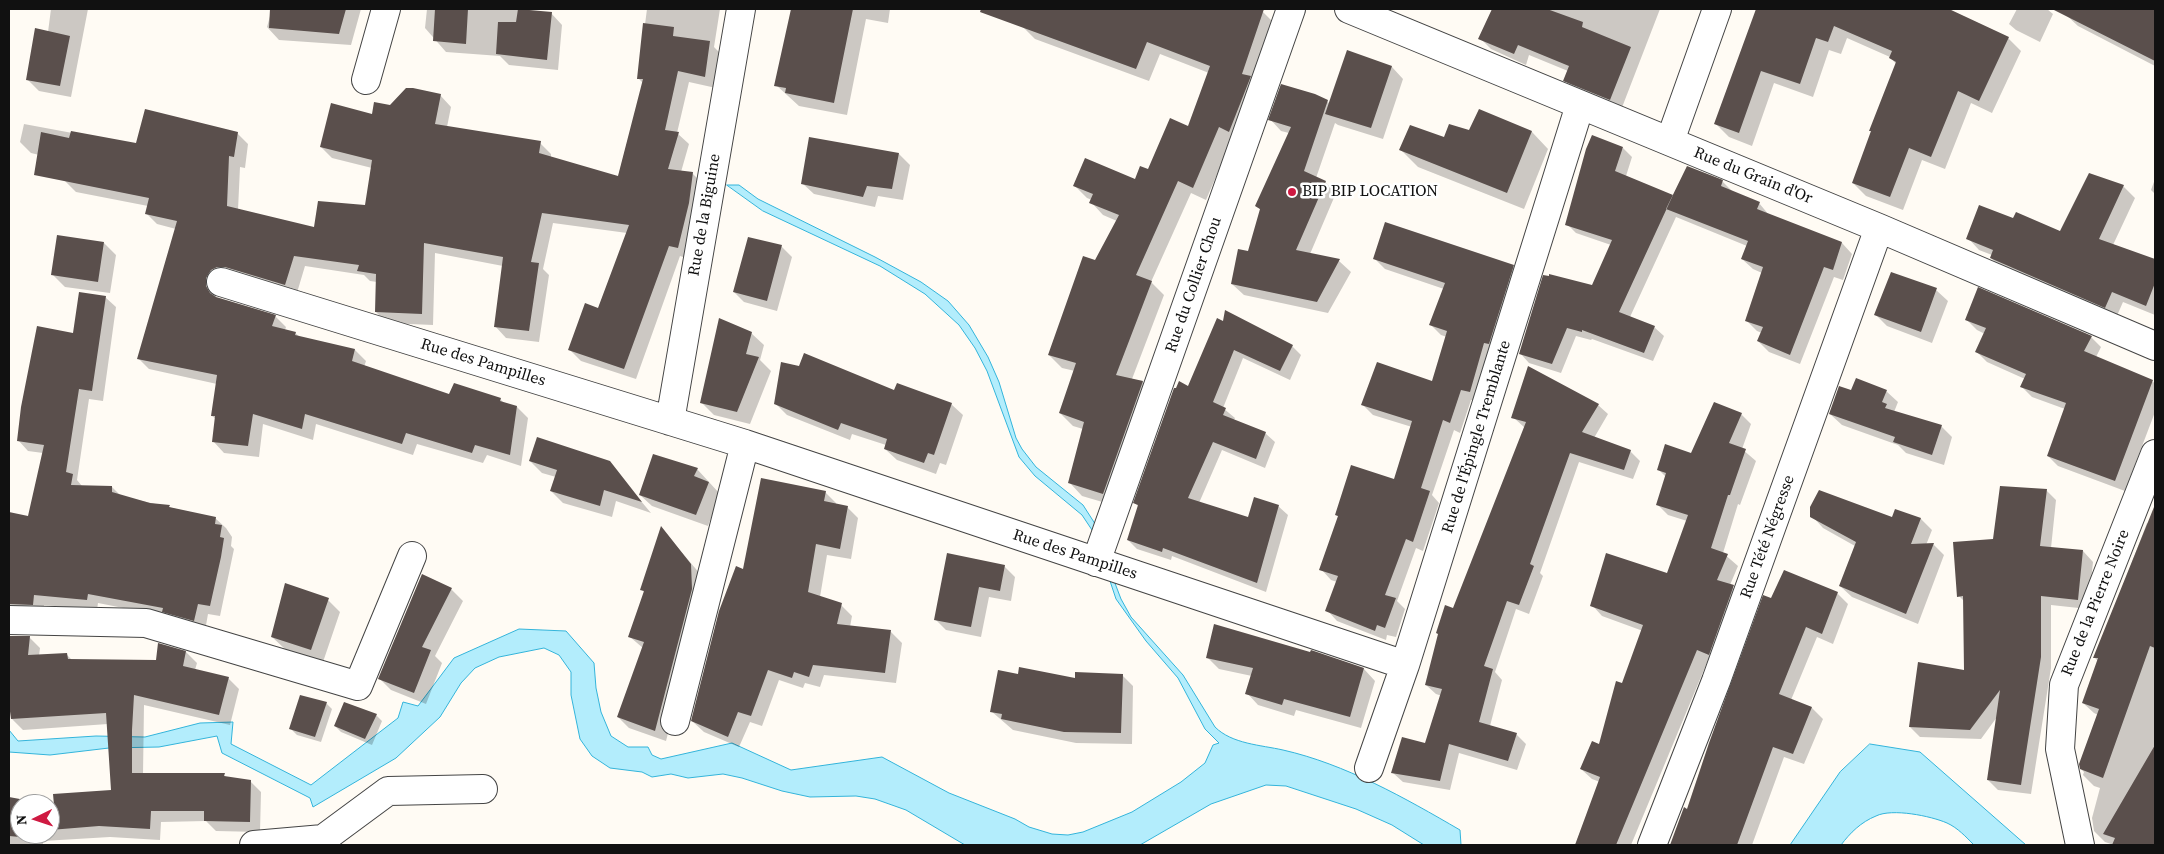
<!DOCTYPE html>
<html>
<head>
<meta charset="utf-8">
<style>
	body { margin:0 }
	#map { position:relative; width:2164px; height:854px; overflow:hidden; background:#fffbf4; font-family:"Source Serif 4",serif }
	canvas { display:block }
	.frame { position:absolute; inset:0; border:10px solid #111; pointer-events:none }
	.north { position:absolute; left:10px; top:794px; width:50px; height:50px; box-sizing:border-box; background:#fff; border:1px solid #a0a0a0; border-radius:50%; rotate:266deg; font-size:14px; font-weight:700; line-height:20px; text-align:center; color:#111 }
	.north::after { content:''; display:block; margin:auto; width:18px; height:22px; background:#cf1a42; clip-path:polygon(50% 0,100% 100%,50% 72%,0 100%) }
</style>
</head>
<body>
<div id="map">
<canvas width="2164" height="854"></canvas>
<div class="frame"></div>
<div class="north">N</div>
</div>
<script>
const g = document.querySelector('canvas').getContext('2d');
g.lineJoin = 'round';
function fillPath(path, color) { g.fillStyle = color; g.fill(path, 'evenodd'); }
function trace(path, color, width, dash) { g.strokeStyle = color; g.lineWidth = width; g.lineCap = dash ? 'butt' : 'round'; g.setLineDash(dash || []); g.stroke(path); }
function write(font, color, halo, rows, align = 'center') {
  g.font = font + ' "Source Serif 4",serif'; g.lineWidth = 5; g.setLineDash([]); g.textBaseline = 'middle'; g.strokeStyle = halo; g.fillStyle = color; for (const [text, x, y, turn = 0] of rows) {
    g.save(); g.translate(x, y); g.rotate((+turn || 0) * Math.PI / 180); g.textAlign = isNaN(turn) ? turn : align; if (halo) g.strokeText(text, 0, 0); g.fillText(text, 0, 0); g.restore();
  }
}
const water = new Path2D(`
	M727,185H739L758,199L875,257L921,282L948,301L969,325L988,357L999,382L1016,438L1022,449L1036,467L1083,505L1099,530L1113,578L1121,599L1131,617L1183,675L1215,727C1232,744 1261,745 1283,750C1345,764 1405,798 1460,830L1461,845H1424L1392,825L1356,809L1286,786L1266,785L1211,804L1140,845H965L906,810L875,799L856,796L810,797L782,791L742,778L723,774L688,778L671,774L652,777L642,772L610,768L592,756L580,739L571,695V672L559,655L544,648L499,657L475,668L461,683L440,717L396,758L313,807L310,798L222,753L217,736L159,747L109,748L50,755L9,752V730L18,741L96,736L145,737L200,723L233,722L231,744L311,785L398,718L403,702L418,706L454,658L519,629L566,631L594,663L596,688L601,712L611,736L628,747H648L652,755L661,759L732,743L791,770L882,757L949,793L1015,819L1029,827L1052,834L1068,835L1083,832L1132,812L1181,782L1205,763L1213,745L1219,743L1205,729L1178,678L1146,641L1116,599L1094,533L1082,515L1035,476L1019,457L987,371L975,348L959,325L925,294L880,266L763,211Z
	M1870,744L1920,752L2026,845H1974C1966,837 1958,828 1947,823C1931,816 1892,808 1876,816C1861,822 1850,833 1841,845H1790L1840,772Z`);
fillPath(water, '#b3edfc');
trace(water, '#33b4da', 1);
fillPath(new Path2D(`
	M51,9H88L71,97L39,91L28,80L48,32Z
	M272,9H361L351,45L279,40L267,27Z
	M427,9H516L551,13L562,25L558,70L509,65L500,56L446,52L425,28Z
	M647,9H720L714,47L720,53L716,88L689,82L677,133L689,144L681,172L692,173L703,184L689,259L680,256L636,379L581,361L570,350L598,309L627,233L553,223L543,269L549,275L539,342L506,338L495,326L503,266L435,253L433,325L387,323L376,312L377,282L370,281L364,275L305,266L296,296L217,288L216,298L275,316L286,327L285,330L295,333L300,337L355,350L366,361L364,367L450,396L500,399L504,403L517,407L528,418L521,466L487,455L483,463L417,444L413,455L316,424L313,440L263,424L259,457L224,453L213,441L216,419L212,416L217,384L149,369L138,358L176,229L157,224L146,213L148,206L76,192L65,181L68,162L31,153L20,142L24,124L137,145L237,133L248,144L245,168L240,167L238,210L315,229L366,207L372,168L332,158L321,147L373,115L391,107L440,95L451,107L447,127L540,143L551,154V158L618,177L643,83L638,78Z
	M792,9H890L888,23L866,19L847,115L799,106L776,85Z
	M1029,9H1254L1263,12L1276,25L1232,139L1206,200L1191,193L1151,282L1164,295L1132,379L1143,382L1155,395L1116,506L1082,496L1070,483L1083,429L1073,426L1060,413L1075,371L1062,368L1049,355L1117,221L1103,215L1091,202L1092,200L1087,198L1074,185L1135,181L1148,170L1189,128L1209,73L1160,54L1149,81L1035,39L1022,26Z
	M1493,9H1660L1621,110L1576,91L1565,80L1568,71L1529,55L1526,65L1491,49L1480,38Z
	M1757,9H1945L2008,38L2021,51L1992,113L1971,103L1945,169L1922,160L1903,210L1866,196L1853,183L1872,132L1870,131L1896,64L1890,57L1847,38L1841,54L1829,50L1813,97L1774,83L1752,146L1729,137L1716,124Z
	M2017,9H2047L2053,14L2040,42L2016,30L2009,24Z
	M2068,9H2155V66L2078,26L2065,14Z
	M1348,52L1392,67L1403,79L1383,139L1338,125L1335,123L1316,178L1325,182L1336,193L1310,254L1339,261L1351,272L1328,313L1244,295L1232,284L1249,252L1261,210L1256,206L1289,133L1281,131L1270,119L1327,101L1330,104Z
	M1469,132H1532L1548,149L1524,209L1418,167L1401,150Z
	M1623,148L1632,157L1626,176L1672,196L1722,181L1734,193L1759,203L1769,215L1842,243L1852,254L1843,280L1834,277L1800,364L1769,352L1758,341L1762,333L1757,331L1746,320L1762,273L1753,269L1742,259L1747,246L1676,217L1630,317L1654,327L1664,336L1653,361L1592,339L1591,340L1576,336L1561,373L1529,363L1520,353L1593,287L1611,245L1576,233L1567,224Z
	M899,154L910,165L903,200L878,196L875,207L814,194L802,183Z
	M2089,175L2123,186L2135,198L2113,245L2155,260V315L2123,302L2116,318L2002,269L1991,258L1992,255L1979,250L1968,238L2014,220L2061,232Z
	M2155,179V194L2151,190Z
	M104,243L116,255L110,293L65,287L53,275Z
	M781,246L792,257L777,311L744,302L734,292Z
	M1374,258L1513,266L1524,276L1480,401L1471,400L1460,433L1454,430L1432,495L1439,503L1423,551L1416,548L1397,601L1405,609L1396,637L1387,635L1386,640L1337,621L1327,610L1337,582L1331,580L1321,569L1339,517L1336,515L1395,481L1412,427L1373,415L1363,405L1433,382L1447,337L1441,335L1431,325L1444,289L1385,269Z
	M1936,290L1948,301L1932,343L1887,326L1875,314Z
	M105,297L116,307L103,401L89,399L77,480L82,486L112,487L121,496L215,518L226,528L232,537L231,546L234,549L220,616L208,614L205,631L169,617L98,603L97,610L44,605L43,615L9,619V513L29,517L43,453L28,451L18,440L74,334Z
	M1218,320L1292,346L1301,355L1290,380L1243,358L1223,408L1235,418L1234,420L1265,433L1275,442L1265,468L1222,450L1199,503L1249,518L1278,506L1288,515L1266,592L1172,556L1171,560L1137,549L1128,540L1139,507L1135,503L1189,387Z
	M1967,320L2091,337L2101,347L2096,357L2155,383V412L2125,491L2058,466L2048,456L2065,409L2032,397L2022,387L2025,379L1987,362L1977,352L1985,334L1977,330Z
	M751,333L764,345L760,360L771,371L750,424L714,415L701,402Z
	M1886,391L1898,402L1894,412L1941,426L1952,437L1944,465L1906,453L1898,445L1842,425L1830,414L1852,392Z
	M775,403L951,404L963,415L946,465L940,463L936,474L897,460L885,449L886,445L852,434L850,440L787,415Z
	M1598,405L1608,414L1594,438L1630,451L1640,461L1633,479L1579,462L1540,573L1543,576L1529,614L1516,609L1495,672L1502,680L1490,726L1516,734L1526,744L1517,770L1459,753L1450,790L1403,782L1393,773L1426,745L1442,696L1436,694L1426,685L1525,428L1513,417Z
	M1741,414L1751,424L1742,449L1756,461L1740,505L1738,504L1723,553L1738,566L1730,585L1744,597L1720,664L1708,660L1631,845H1575L1600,782L1592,779L1581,769L1599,745L1643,631L1602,616L1592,605L1668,575L1687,521L1668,515L1657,504L1666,477L1659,470L1692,455Z
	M530,461L609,463L651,513L616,501L612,517L563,503L551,491L556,477L542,473Z
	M697,469L720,494L708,526L652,506L640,495Z
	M2046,490L2056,500L2051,548L2083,551L2093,562L2088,609L2051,605V668L2031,794L1998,790L1988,780L1997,717L1981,739L1920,737L1910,727L1965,672L1964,601L1959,596L1994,540Z
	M825,492L836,503V505L847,507L858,518L851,559L827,555L820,597L841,605L852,616L850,627L891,632L902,643L896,683L824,675L820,687L805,683L803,688L779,680L762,726L750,722L739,747L704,732L692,721L744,570Z
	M1812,516L1921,519L1932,530L1926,545L1933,544L1944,555L1918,624L1852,597L1840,586L1855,546L1823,528Z
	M2155,518V845H2114L2105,842L2094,831L2092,818L2100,788L2094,786L2083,775L2084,772L2081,769L2098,715L2094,713L2083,703L2098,661L2095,658L2147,523L2152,525Z
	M661,528L701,575L702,601L666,741L629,728L618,717L643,648L630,637L645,593L641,589Z
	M1004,566L1015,577L1011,601L989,597L981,637L946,630L935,619Z
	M451,589L463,601L435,656L442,663L426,704L391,690L379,678Z
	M1837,593L1848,604L1833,644L1817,637L1791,700L1812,708L1823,719L1804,764L1784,757L1752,845H1686L1688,810L1772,599Z
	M328,600L340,612L323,662L285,649L272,637Z
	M9,637H29L40,648L39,656L67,655L73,661H157L159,645L186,652L197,663L195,670L228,678L239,689L230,725L144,705L143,775H224L227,778L250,781L261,792L260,832L216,831L206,821L161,822L160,840L110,837L43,841V845H9V798L40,804H20V834H50V806L56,807L112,791L108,724L23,730L12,719L9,694Z
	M1207,657L1364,669L1375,681L1361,728L1296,710L1294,716L1258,705L1247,693L1252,676L1219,669Z
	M1019,675L1076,680L1122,675L1133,686L1132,744L1076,743L1013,730L991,711Z
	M326,703L332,709L321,742L297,735L291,729Z
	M376,715L382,721L372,745L341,732L335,726Z`), '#0003');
fillPath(new Path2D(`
	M270,9H346L339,34L269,28Z
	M435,9H468L466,44L433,41Z
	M518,9L552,12L547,60L496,54L498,22H516Z
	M791,9H853L834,103L785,93L786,88L774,86Z
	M981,9H1264L1242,74L1251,76L1229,132L1219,127L1193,188L1178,181L1136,275L1152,281L1116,375L1143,381L1103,494L1068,483L1084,422L1059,413L1076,363L1048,355L1083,256L1095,260L1119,215L1089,203L1093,194L1073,186L1085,158L1135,179L1140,166L1148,169L1170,118L1188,126L1210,66L1147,42L1136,69L980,12Z
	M1492,9H1547L1583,22L1582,27L1631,47L1610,100L1563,81L1569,66L1518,45L1514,54L1478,39Z
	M1756,9H1949L2009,37L1979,101L1958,91L1931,157L1909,148L1890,197L1852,183L1871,131H1869L1896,62L1889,58L1892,51L1834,26L1828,42L1816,38L1800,84L1761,71L1739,133L1714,124Z
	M2052,9H2155V61Z
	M643,23L674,27L673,36L710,41L705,77L678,71L665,130L679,132L668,169L693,172L689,203L678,248L669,246L624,369L568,350L585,303L598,308L629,225L542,213L531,262L539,263L529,331L494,327L503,257L424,243L422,314L375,312L376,274L357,271L359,265L294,256L285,285L225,267H217L211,270L206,278V286L210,293L216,297L276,315L272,326L296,332L295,335L355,349L352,361L449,394L454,383L501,398L500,401L517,406L510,455L475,445L472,453L406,433L402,444L305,414L302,429L253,414L248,446L212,442L215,416H211L217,375L137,359L177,221L145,214L149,198L34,175L41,132L69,138L71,131L136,143L145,109L238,132L234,157L229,156L227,206L314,227L318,201L365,205L372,160L320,147L331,103L372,114L374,102L390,105L406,88H413L441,94L435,124L541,141L539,153L618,176L643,79H637Z
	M35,28L70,36L60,86L26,80Z
	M1347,50L1392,66L1371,128L1325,114Z
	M1281,84L1315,94L1328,100L1304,171L1326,181L1296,250L1340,259L1317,302L1231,284L1238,249L1248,251L1260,209L1255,206L1291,127L1268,120Z
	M1479,109L1532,131L1507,193L1399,150L1410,125L1444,137L1449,124L1469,130Z
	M1592,135L1623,147L1615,171L1673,195L1619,312L1655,326L1644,353L1582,330V332L1567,328L1552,364L1519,354L1543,275L1549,276V274L1592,285L1612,240L1565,225L1586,149Z
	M809,137L899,153L892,189L867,186L863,197L801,184Z
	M1687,166L1723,180L1721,186L1760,202L1757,209L1842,242L1833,270L1824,267L1790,355L1757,341L1763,327L1745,321L1763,267L1741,259L1748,241L1666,209Z
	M2089,173L2124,185L2099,239L2155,259V283L2146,306L2112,292L2105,308L1990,258L1993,250L1966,239L1979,205L2013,218L2016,212L2060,231Z
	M1385,222L1514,265L1489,344L1484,343L1470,392L1461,390L1450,423L1443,420L1421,488L1430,491L1413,542L1406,539L1385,595L1396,598L1385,628L1377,625L1375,631L1325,611L1338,576L1319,570L1338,516L1335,515L1351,465L1394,479L1412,421L1361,405L1377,362L1432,381L1447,331L1429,325L1445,283L1373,259Z
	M57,235L104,242L98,282L51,275Z
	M748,237L782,245L767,301L733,292Z
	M1891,272L1937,288L1921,332L1874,315Z
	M1978,287L2092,336L2084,351L2153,380L2115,481L2047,456L2066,403L2020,387L2026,374L1975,352L1986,328L1965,320Z
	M79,292L106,296L92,391L79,389L66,472L73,474L71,485L112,486V492L150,503L170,505L169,507L216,517L215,524L222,525L220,537L224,538L221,557L210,606L198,604L194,621L162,612L163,608L88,594L87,600L34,595L33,605L9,604V512L28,516L44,445L17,441L21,407L37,326L73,333Z
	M1225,310L1293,345L1280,371L1234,350L1213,402L1226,408L1223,415L1266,432L1256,459L1213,442L1188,498L1248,517L1254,497L1279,505L1257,583L1163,548L1162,552L1127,540L1138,505L1133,503L1174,388H1176L1179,381L1188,386L1217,318L1223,321Z
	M719,318L752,332L746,354L759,357L737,412L700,403Z
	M804,353L894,390L897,383L952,403L934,455L928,453L924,463L884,449L887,439L841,423L838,430L774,404L781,362L799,366Z
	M1528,366L1599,404L1582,432L1631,450L1624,470L1570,453L1530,564L1534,566L1519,605L1507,601L1484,666L1493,669L1479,722L1517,733L1508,761L1449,744L1440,781L1391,773L1402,737L1425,743L1442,689L1425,685L1438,634L1436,633L1445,605L1453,608L1526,422L1511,418Z
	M1856,378L1887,390L1882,402L1887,404L1885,408L1942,425L1932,455L1893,442L1895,437L1829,414L1839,386L1851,390Z
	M1714,402L1742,413L1729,443L1746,449L1730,495H1728L1711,548L1728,554L1717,580L1734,585L1709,655L1697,650L1616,845H1575L1600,777L1580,769L1592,741L1599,744L1616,681L1622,683L1643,625L1590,606L1606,553L1667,573L1688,515L1656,505L1666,473L1657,470L1665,444L1691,453Z
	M537,437L610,461L642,502L604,490L600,506L550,491L557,470L529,461Z
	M653,454L698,468L694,476L709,482L696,515L639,495Z
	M761,478L826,491L824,501L848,506L840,549L816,544L808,592L842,603L837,624L891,630L885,673L813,665L809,677L794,672L792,678L768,670L751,716L738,712L728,737L691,721L719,611L736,566L743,569Z
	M2000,486L2047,489L2040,546L2083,550L2078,600L2041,596V657L2021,785L1987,780L2000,690L1970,730L1909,727L1918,662L1964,670L1963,596L1957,597L1953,542L1993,539Z
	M1819,490L1892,517L1895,509L1921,518L1911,544L1934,543L1906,614L1839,586L1856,542L1810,517V507Z
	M2154,507L2155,648L2150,646L2103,778L2080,769L2079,764L2099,709L2082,703L2098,658H2093Z
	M661,526L691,564L692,589L655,731L617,717L644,642L628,637L644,591L640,590Z
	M947,553L1005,565L1000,591L979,587L971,627L934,620Z
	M1784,570L1838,592L1822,634L1806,627L1779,694L1812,707L1793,754L1773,747L1737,845H1670L1684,807L1687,809L1709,743L1763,595L1771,598Z
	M422,574L452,588L422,647L431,650L414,693L378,679Z
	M285,583L329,598L311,650L271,637Z
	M1214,624L1310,652L1311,650L1364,668L1350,717L1284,699L1282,705L1245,694L1253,668L1206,658Z
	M9,636H30L28,655L67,653L68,659L156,660L158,643L186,651L183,666L229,677L219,715L134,695L132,730V773H225L224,776L251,780L250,822L204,821V811H151L150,829L99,826L50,830V805H54L53,794L111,790L106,713L11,719L9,704Z
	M1019,667L1075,678V672L1123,674L1121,733L1064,732L1001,719L1002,714L990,712L998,670L1018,674Z
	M300,695L327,702L315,737L289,729Z
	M344,702L377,714L365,739L334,726Z
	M2155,745V845H2112L2115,838L2103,834Z
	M9,797L47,804H20V834H32L31,838L9,836Z`), '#5a4f4c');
const street = new Path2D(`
	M1349,9L1879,228L2155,346
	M366,80L386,9
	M1670,141L1717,9
	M221,282L745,444L1405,665
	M670,421L741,9
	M1096,562L1291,9
	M9,620L146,623L358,686L412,556
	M675,721L745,444
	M1369,768L1405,665L1580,105
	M254,845L323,839L388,791L483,789
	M1652,845L1716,681L1879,228
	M2080,845L2060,749L2064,685L2155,454`);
trace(street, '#444', 30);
trace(street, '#fff', 28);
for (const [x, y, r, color] of [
	[1292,192,5,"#cf1a42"]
]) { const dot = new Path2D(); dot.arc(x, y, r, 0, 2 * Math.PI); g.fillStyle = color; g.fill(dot); trace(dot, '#fff', 2); }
write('16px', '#111', '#fff', [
	["Rue du Grain d'Or",1753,176,22],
	["Rue de la Biguine",705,215,-80],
	["Rue du Collier Chou",1194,285,-71],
	["Rue des Pampilles",483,363,17],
	["Rue de l'Épingle Tremblante",1477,437,-73],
	["Rue Tété Négresse",1768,537,-70],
	["Rue des Pampilles",1075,555,18],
	["Rue de la Pierre Noire",2096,603,-68]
]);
write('16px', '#111', '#fff', [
	["BIP BIP LOCATION",1302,192]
], 'left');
</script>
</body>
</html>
